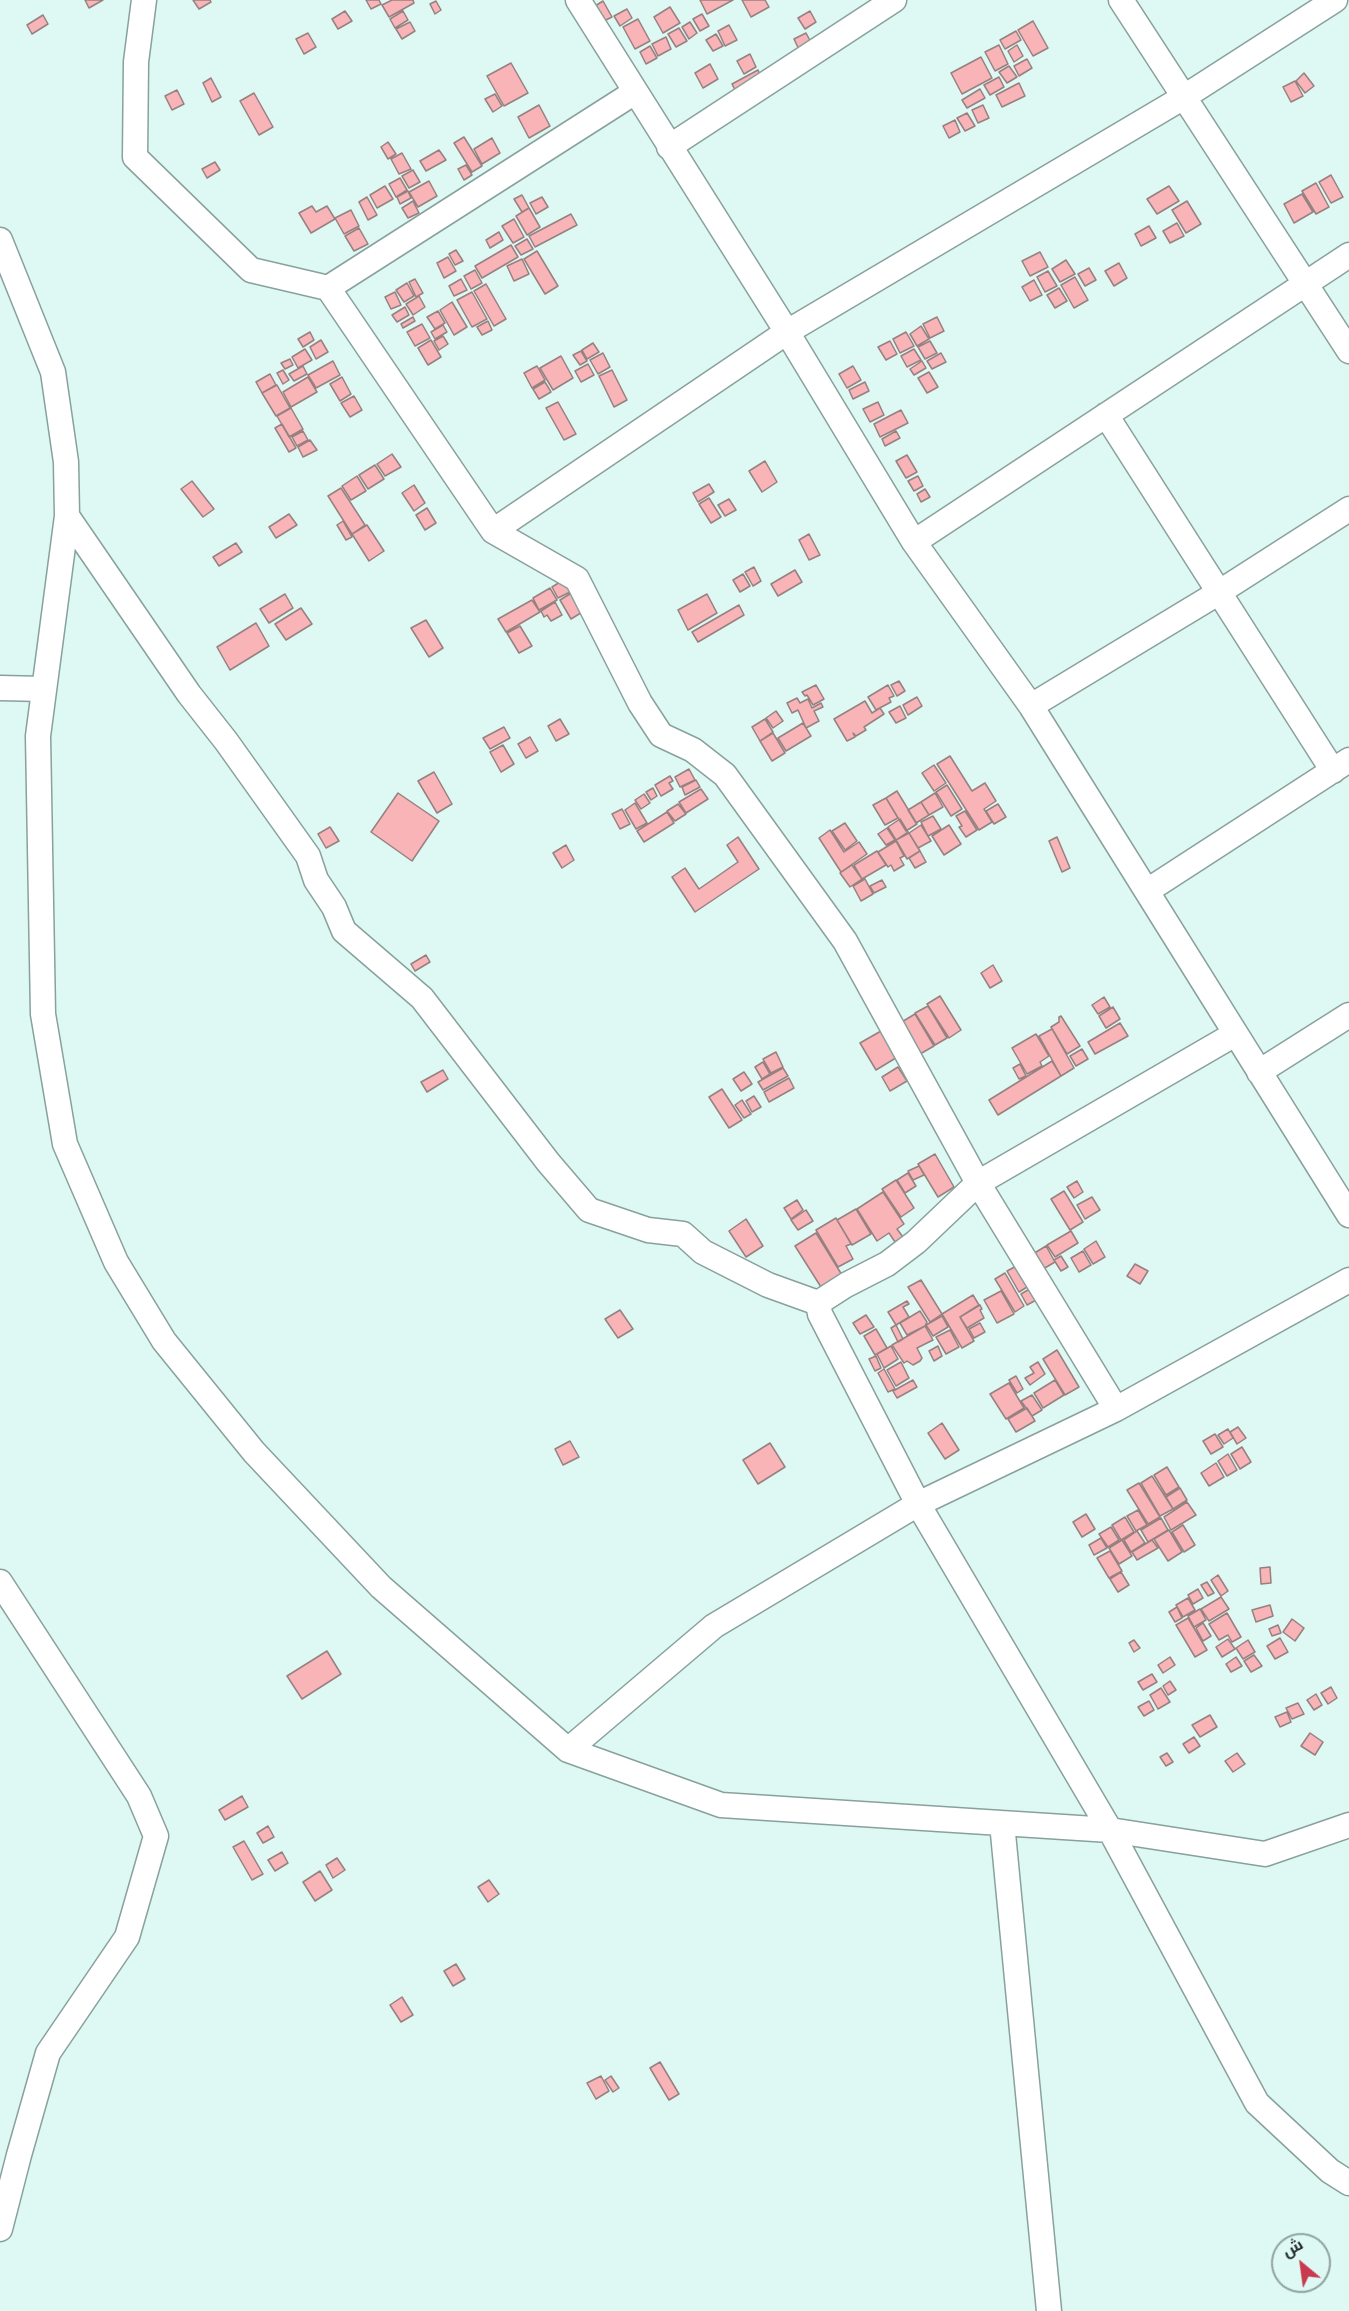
<!DOCTYPE html>
<html>
<head>
<meta charset="utf-8">
<style>
	body { margin:0 }
	#map { position:relative; width:1349px; height:2311px; overflow:hidden; background:#def8f3; font-family:"Sofia Sans Condensed",Cairo,sans-serif }
	canvas { display:block }
	.north { position:absolute; left:1271px; top:2233px; width:60px; height:60px; box-sizing:border-box; background:#def8f3; border:2px solid #90a3a0; border-radius:50%; rotate:331deg; font-size:16px; font-weight:700; line-height:24px; text-align:center; color:#1b2423 }
	.north::after { content:''; display:block; margin:auto; width:21px; height:27px; background:#c9394f; clip-path:polygon(50% 0,100% 100%,50% 72%,0 100%) }
</style>
</head>
<body>
<div id="map">
<canvas width="1349" height="2311"></canvas>
<div class="north">ش</div>
</div>
<script>
const g = document.querySelector('canvas').getContext('2d');
g.lineJoin = 'round';
function fillPath(path, color) { g.fillStyle = color; g.fill(path, 'evenodd'); }
function trace(path, color, width, dash) { g.strokeStyle = color; g.lineWidth = width; g.lineCap = dash ? 'butt' : 'round'; g.setLineDash(dash || []); g.stroke(path); }
const building = new Path2D(`
	M85,0H103L89,8Z
	M193,0H210L211,2L199,9Z
	M366,0H379L381,4L371,9Z
	M392,0H413L414,3L389,17L382,5Z
	M700,0H733L707,14Z
	M742,0H765L769,7L751,17Z
	M436,1L441,10L435,14L430,4Z
	M603,1L612,17L604,21L595,6Z
	M670,7L680,23L663,33L654,17Z
	M627,9L632,18L620,26L614,16Z
	M345,11L352,21L338,29L332,19Z
	M403,11L408,20L395,28L390,19Z
	M810,11L816,22L805,29L798,18Z
	M702,14L709,26L700,31L693,19Z
	M43,15L48,24L32,34L27,25Z
	M638,19L650,41L635,49L623,27Z
	M1033,21L1048,48L1033,56L1018,30Z
	M410,22L415,31L402,39L396,29Z
	M690,22L697,33L689,39L682,27Z
	M729,25L737,40L725,46L718,31Z
	M679,28L687,41L676,47L668,34Z
	M1016,31L1021,40L1005,49L1000,40Z
	M308,33L316,47L304,54L296,39Z
	M806,33L815,50L802,56L794,39Z
	M716,34L723,46L713,51L706,40Z
	M666,37L671,49L658,56L652,44Z
	M999,45L1008,64L995,71L985,52Z
	M1017,45L1023,56L1014,62L1008,51Z
	M650,46L657,58L646,64L640,52Z
	M750,54L756,67L744,74L737,61Z
	M981,57L992,78L962,94L951,73Z
	M1027,59L1032,68L1019,76L1014,66Z
	M511,63L528,93L504,106L487,76Z
	M710,64L718,79L703,88L695,73Z
	M1009,66L1017,77L1007,83L999,72Z
	M758,70L763,82L738,96L732,84Z
	M1304,73L1314,86L1305,93L1296,81Z
	M999,77L1004,87L990,95L984,85Z
	M211,78L221,97L212,102L203,83Z
	M1295,81L1303,96L1291,102L1283,87Z
	M1019,83L1025,96L1002,107L996,95Z
	M980,89L985,98L967,108L962,100Z
	M177,90L184,104L172,110L165,96Z
	M254,93L273,127L259,135L240,101Z
	M495,94L502,106L493,112L485,99Z
	M539,105L550,126L529,138L518,117Z
	M983,105L989,118L978,123L972,110Z
	M967,113L975,126L965,131L957,118Z
	M955,120L960,132L949,138L943,126Z
	M464,137L482,166L472,172L454,143Z
	M492,138L500,153L482,164L474,149Z
	M388,142L396,154L388,159L381,147Z
	M439,150L446,160L426,171L420,161Z
	M402,153L411,169L399,174L391,159Z
	M215,162L220,170L207,178L202,169Z
	M466,165L472,175L464,180L458,169Z
	M413,170L420,182L409,188L402,176Z
	M1331,175L1343,197L1331,203L1319,182Z
	M400,178L407,190L396,197L389,184Z
	M429,181L437,196L418,207L409,192Z
	M1316,183L1329,207L1316,214L1302,191Z
	M385,186L393,199L377,208L370,195Z
	M1169,186L1179,201L1157,214L1147,199Z
	M408,191L411,198L400,204L397,197Z
	M1302,194L1313,212L1294,223L1284,204Z
	M522,195L529,208L522,212L514,199Z
	M367,197L377,215L368,220L359,202Z
	M542,197L548,207L536,214L530,203Z
	M413,201L419,213L408,218L402,208Z
	M1187,201L1201,224L1186,233L1172,210Z
	M312,206L316,212L327,206L335,219L311,233L299,213Z
	M529,208L540,227L527,235L516,216Z
	M351,210L359,226L344,234L335,218Z
	M571,214L577,225L535,247L529,236Z
	M514,219L524,237L513,243L502,226Z
	M1177,223L1184,236L1170,243L1163,231Z
	M1149,226L1156,238L1141,246L1135,234Z
	M359,228L368,244L354,251L345,236Z
	M499,232L503,240L490,248L486,240Z
	M527,239L533,249L521,255L515,246Z
	M511,245L518,257L482,278L475,266Z
	M456,250L463,261L455,265L449,254Z
	M537,251L558,286L545,294L524,259Z
	M1040,252L1048,267L1030,276L1022,261Z
	M448,257L456,271L444,278L437,263Z
	M522,259L529,274L514,281L507,266Z
	M1066,260L1075,274L1060,282L1052,269Z
	M1119,263L1127,278L1114,286L1105,271Z
	M1089,268L1096,280L1085,286L1078,274Z
	M475,270L482,283L471,289L464,276Z
	M1048,271L1057,286L1045,292L1037,277Z
	M1075,277L1088,300L1074,308L1061,285Z
	M415,279L423,293L416,297L409,282Z
	M461,279L467,290L454,296L449,286Z
	M1034,280L1042,295L1030,301L1022,287Z
	M407,283L414,296L404,302L396,290Z
	M486,284L506,319L494,326L474,291Z
	M1059,288L1067,301L1055,308L1047,295Z
	M395,292L401,305L391,309L385,297Z
	M472,292L487,319L472,327L457,300Z
	M419,296L425,307L413,315L406,304Z
	M452,302L467,327L454,335L440,310Z
	M405,307L409,315L397,322L392,315Z
	M438,311L445,323L435,329L427,317Z
	M413,317L415,321L403,328L401,324Z
	M937,317L944,331L930,338L923,324Z
	M488,321L492,330L482,335L477,327Z
	M422,324L430,338L415,346L407,332Z
	M443,325L447,332L435,339L431,332Z
	M921,326L929,339L917,346L910,334Z
	M310,332L314,340L303,347L298,339Z
	M906,332L914,346L900,353L893,339Z
	M443,336L448,344L439,350L434,341Z
	M321,340L328,352L316,359L310,347Z
	M431,340L441,357L428,365L418,348Z
	M890,341L897,354L886,360L878,347Z
	M930,341L937,353L925,359L918,347Z
	M593,343L599,352L587,359L582,350Z
	M305,349L312,360L298,368L292,357Z
	M914,349L921,360L907,367L901,356Z
	M581,351L587,361L580,365L573,355Z
	M603,353L610,367L598,374L590,360Z
	M941,353L946,362L932,369L927,361Z
	M561,356L573,378L553,390L540,368Z
	M290,359L293,365L285,369L281,363Z
	M333,361L340,375L316,388L308,375Z
	M922,361L926,368L914,375L910,369Z
	M588,364L594,375L581,382L575,371Z
	M303,366L307,374L294,381L289,374Z
	M537,366L545,380L532,388L524,373Z
	M853,366L861,380L847,388L839,374Z
	M283,370L289,380L283,384L277,373Z
	M612,370L627,400L614,407L599,376Z
	M929,372L938,387L927,393L918,378Z
	M270,374L276,385L262,393L256,382Z
	M308,377L317,392L291,407L283,392Z
	M342,377L351,394L340,401L330,384Z
	M545,382L551,392L539,399L533,389Z
	M865,382L869,391L853,399L849,390Z
	M277,385L290,408L276,416L262,393Z
	M354,396L362,410L350,417L341,403Z
	M558,402L576,434L564,440L546,408Z
	M878,402L884,415L870,422L863,409Z
	M291,408L303,429L289,437L277,416Z
	M901,410L908,423L880,437L874,424Z
	M282,424L296,448L289,452L275,428Z
	M303,431L308,440L297,446L292,437Z
	M896,431L900,438L885,446L882,439Z
	M310,440L317,450L303,457L298,447Z
	M392,454L401,467L385,476L377,464Z
	M907,455L917,472L906,478L896,461Z
	M765,461L777,482L762,492L749,471Z
	M375,465L384,479L368,489L359,475Z
	M357,476L366,491L351,500L342,486Z
	M918,476L923,486L914,491L908,481Z
	M192,481L214,509L203,517L181,489Z
	M709,484L714,492L698,502L693,493Z
	M414,485L425,503L414,511L402,493Z
	M341,488L365,525L352,534L328,496Z
	M925,489L930,497L921,502L917,494Z
	M709,498L721,517L711,523L699,504Z
	M729,499L736,510L725,516L718,505Z
	M427,508L436,523L425,530L416,515Z
	M289,514L297,525L276,538L269,527Z
	M343,521L352,537L346,540L337,525Z
	M367,525L384,551L369,561L352,534Z
	M809,534L820,555L809,560L799,540Z
	M236,543L242,552L219,566L213,557Z
	M754,567L761,581L753,586L745,572Z
	M795,570L802,582L778,596L771,584Z
	M743,574L750,586L740,592L733,580Z
	M565,579L572,591L558,598L552,587Z
	M550,588L557,600L539,610L533,598Z
	M573,592L584,611L571,619L560,600Z
	M285,594L293,608L269,623L260,609Z
	M707,594L717,613L688,630L678,610Z
	M532,600L540,612L506,632L498,619Z
	M555,602L562,615L551,621L547,615L544,617L541,611Z
	M739,605L744,615L698,642L692,632Z
	M301,608L312,624L286,640L275,624Z
	M426,620L443,648L429,657L411,628Z
	M256,623L269,646L230,670L217,647Z
	M520,626L532,646L519,653L507,633Z
	M899,681L905,691L897,696L891,685Z
	M816,685L824,699L813,705L807,695L805,696L802,692Z
	M888,685L894,696L889,698L891,702L876,710L868,697Z
	M917,697L922,706L908,715L903,705Z
	M797,698L800,703L808,699L812,708L821,703L823,707L814,711L819,721L806,728L798,710L792,713L787,703Z
	M865,701L872,713L880,708L884,714L864,727L866,730L856,736L853,733L855,737L847,741L834,719Z
	M900,706L906,718L896,723L889,712Z
	M776,711L783,721L773,728L766,718Z
	M560,719L569,734L556,741L548,726Z
	M765,719L773,732L760,741L752,727Z
	M803,723L811,736L786,751L778,738Z
	M504,727L510,738L490,749L483,738Z
	M773,733L785,753L772,761L760,741Z
	M530,737L538,751L526,758L518,744Z
	M503,745L514,764L501,772L490,752Z
	M950,756L972,791L985,783L996,801L984,809L992,822L979,830L937,764Z
	M934,765L946,783L934,791L922,773Z
	M689,769L695,780L680,787L675,777Z
	M434,772L452,804L437,813L418,781Z
	M670,776L673,781L669,783L673,789L661,796L655,785Z
	M696,780L700,787L685,795L682,787Z
	M947,785L962,809L951,816L936,792Z
	M653,788L657,796L651,800L646,792Z
	M701,789L708,799L686,813L679,802Z
	M897,791L917,824L906,831L886,798Z
	M398,793L439,821L412,861L371,832Z
	M935,793L943,807L929,815L921,802Z
	M644,794L650,803L641,809L635,800Z
	M886,798L898,818L885,825L873,805Z
	M921,802L929,815L916,823L908,810Z
	M635,803L647,823L636,829L625,810Z
	M678,804L686,814L675,821L667,811Z
	M998,804L1006,817L994,824L986,811Z
	M622,809L630,824L620,829L612,814Z
	M965,811L977,830L966,837L959,827L962,826L956,816Z
	M667,812L674,823L644,842L637,831Z
	M933,816L941,829L928,836L921,822Z
	M900,819L908,832L896,840L888,827Z
	M845,823L857,841L845,850L832,831Z
	M921,825L931,841L918,848L909,833Z
	M949,825L961,844L944,855L932,836Z
	M330,827L339,841L326,848L318,834Z
	M887,828L895,840L886,845L878,834Z
	M830,830L844,852L859,842L867,854L841,872L819,838Z
	M909,833L920,851L907,859L896,840Z
	M738,837L759,869L695,912L672,877L685,868L699,889L738,862L727,845Z
	M1057,837L1070,868L1062,872L1049,841Z
	M896,841L904,856L900,858L904,865L894,871L891,865L888,867L878,852Z
	M566,845L574,860L562,868L553,853Z
	M877,851L886,865L862,879L854,865Z
	M920,851L926,862L915,868L909,858Z
	M852,865L862,879L850,887L840,873Z
	M865,879L873,894L861,901L853,886Z
	M882,880L886,887L874,893L870,886Z
	M426,955L430,962L415,971L411,964Z
	M993,965L1002,981L990,988L981,973Z
	M940,996L961,1030L949,1038L927,1004Z
	M1104,997L1110,1007L1098,1014L1092,1005Z
	M928,1006L947,1038L935,1045L915,1013Z
	M1113,1007L1120,1019L1106,1028L1099,1016Z
	M915,1014L934,1046L920,1054L895,1026Z
	M1061,1016L1080,1046L1067,1054L1051,1027L1059,1022V1017Z
	M1120,1023L1128,1036L1095,1054L1088,1042Z
	M888,1027L904,1053L876,1070L860,1043Z
	M1052,1029L1074,1068L1061,1076L1039,1036Z
	M1036,1034L1049,1056L1040,1062L1042,1066L1027,1074L1012,1048Z
	M1082,1049L1088,1059L1076,1066L1070,1056Z
	M776,1052L783,1067L771,1073L763,1059Z
	M1052,1061L1061,1076L998,1115L989,1100Z
	M763,1062L770,1074L762,1079L755,1067Z
	M1020,1064L1026,1076L1019,1079L1013,1068Z
	M898,1067L907,1081L890,1091L882,1077Z
	M783,1068L788,1076L763,1090L758,1082Z
	M443,1070L448,1079L427,1092L421,1082Z
	M744,1072L752,1084L741,1091L733,1079Z
	M789,1078L794,1088L769,1102L764,1092Z
	M722,1089L742,1120L729,1128L709,1097Z
	M754,1096L761,1107L752,1112L746,1101Z
	M742,1100L751,1114L744,1118L735,1105Z
	M935,1154L954,1187L938,1197L918,1164Z
	M919,1166L924,1175L913,1180L908,1171Z
	M908,1173L916,1186L905,1193L897,1180Z
	M896,1180L914,1208L901,1217L882,1189Z
	M1077,1181L1083,1192L1074,1198L1067,1187Z
	M1064,1191L1083,1222L1070,1230L1051,1199Z
	M883,1192L904,1224L897,1229L903,1237L895,1242L889,1233L877,1241L857,1209Z
	M1092,1197L1100,1210L1085,1219L1077,1205Z
	M797,1200L803,1210L791,1219L784,1208Z
	M856,1209L871,1234L852,1245L837,1220Z
	M806,1210L813,1221L798,1230L791,1220Z
	M836,1218L851,1244L846,1246L853,1259L838,1267L816,1230Z
	M746,1219L763,1246L746,1257L729,1231Z
	M1071,1231L1078,1243L1055,1257L1047,1245Z
	M816,1233L842,1275L821,1287L795,1246Z
	M1096,1241L1105,1257L1093,1264L1084,1249Z
	M1046,1246L1055,1262L1038,1272L1028,1257Z
	M1083,1251L1091,1265L1079,1272L1071,1258Z
	M1061,1256L1068,1267L1061,1271L1054,1260Z
	M1020,1264L1032,1284L1019,1292L1007,1271Z
	M1135,1264L1148,1271L1140,1284L1127,1276Z
	M1005,1273L1024,1306L1015,1312L995,1279Z
	M921,1280L942,1314L930,1322L908,1287Z
	M1033,1287L1040,1298L1027,1305L1021,1294Z
	M1001,1291L1014,1314L997,1323L984,1300Z
	M973,1295L979,1305L960,1317L974,1341L962,1348L942,1314Z
	M907,1301L909,1304L903,1307L909,1317L896,1325L888,1312Z
	M980,1305L982,1309L980,1310L984,1318L967,1328L960,1317Z
	M620,1310L633,1329L618,1338L605,1319Z
	M920,1311L927,1322L925,1326L907,1335L900,1323Z
	M866,1315L874,1327L860,1334L853,1323Z
	M942,1316L948,1327L933,1336L926,1325Z
	M980,1323L985,1332L974,1338L969,1329Z
	M896,1325L903,1339L898,1342L891,1328Z
	M925,1326L933,1340L917,1348L922,1358L920,1361L913,1365L907,1361L904,1363L892,1345Z
	M876,1329L887,1348L875,1355L864,1336Z
	M950,1330L959,1347L946,1354L936,1337Z
	M891,1346L898,1359L884,1368L877,1354Z
	M938,1346L942,1356L934,1361L929,1351Z
	M1057,1350L1079,1387L1065,1395L1043,1359Z
	M876,1356L881,1368L875,1371L869,1359Z
	M901,1362L909,1378L896,1386L887,1370Z
	M1038,1362L1045,1374L1030,1385L1025,1378L1034,1373L1030,1367Z
	M884,1369L895,1389L888,1392L878,1373Z
	M1016,1376L1023,1389L1017,1393L1009,1380Z
	M913,1380L917,1387L897,1398L893,1391Z
	M1055,1380L1064,1395L1043,1408L1034,1393Z
	M1009,1383L1024,1408L1006,1419L990,1394Z
	M1032,1395L1042,1410L1032,1416L1021,1401Z
	M1027,1408L1035,1421L1016,1432L1008,1419Z
	M942,1423L959,1450L945,1459L928,1433Z
	M1238,1427L1246,1438L1237,1444L1230,1432Z
	M1228,1429L1233,1438L1224,1444L1218,1435Z
	M1215,1434L1223,1447L1211,1454L1203,1441Z
	M570,1441L579,1457L563,1465L555,1449Z
	M770,1443L785,1467L758,1484L743,1460Z
	M1242,1447L1251,1462L1240,1469L1231,1454Z
	M1228,1454L1237,1470L1227,1476L1218,1461Z
	M1216,1463L1224,1477L1209,1486L1201,1473Z
	M1167,1467L1179,1487L1166,1495L1154,1475Z
	M1152,1476L1173,1509L1160,1516L1141,1483Z
	M1139,1483L1160,1517L1148,1524L1127,1490Z
	M1180,1488L1187,1500L1173,1509L1166,1497Z
	M1187,1502L1196,1515L1171,1530L1164,1517Z
	M1138,1510L1147,1525L1136,1531L1127,1516Z
	M1086,1514L1095,1529L1082,1537L1073,1522Z
	M1125,1517L1134,1532L1121,1540L1112,1525Z
	M1161,1518L1168,1530L1148,1542L1141,1530Z
	M1183,1525L1195,1545L1184,1552L1172,1532Z
	M1111,1527L1119,1540L1108,1547L1099,1534Z
	M1169,1530L1182,1552L1168,1561L1154,1539Z
	M1137,1531L1145,1543L1131,1552L1124,1540Z
	M1101,1538L1107,1548L1094,1555L1089,1545Z
	M1122,1540L1132,1556L1119,1564L1109,1548Z
	M1152,1540L1158,1548L1137,1560L1132,1552Z
	M1110,1551L1122,1571L1109,1578L1097,1558Z
	M1270,1567L1271,1583L1261,1584L1260,1568Z
	M1121,1572L1129,1585L1118,1592L1110,1579Z
	M1218,1575L1228,1591L1221,1596L1211,1580Z
	M1207,1582L1214,1593L1208,1596L1201,1585Z
	M1198,1589L1203,1598L1193,1604L1188,1595Z
	M1221,1597L1229,1609L1209,1621L1201,1609Z
	M1188,1598L1195,1610L1183,1617L1176,1605Z
	M1270,1605L1273,1616L1256,1622L1252,1610Z
	M1177,1607L1182,1618L1175,1622L1169,1612Z
	M1200,1609L1206,1620L1194,1627L1188,1616Z
	M1227,1613L1241,1637L1232,1642L1228,1635L1219,1640L1209,1624Z
	M1188,1618L1207,1650L1195,1657L1176,1625Z
	M1292,1619L1304,1628L1295,1641L1283,1632Z
	M1203,1623L1211,1636L1203,1641L1196,1628Z
	M1278,1625L1281,1633L1272,1636L1269,1629Z
	M1280,1638L1288,1652L1275,1659L1267,1646Z
	M1228,1639L1235,1649L1222,1657L1216,1647Z
	M1134,1640L1140,1648L1134,1652L1129,1643Z
	M1248,1640L1255,1652L1243,1659L1236,1648Z
	M327,1651L341,1674L302,1699L287,1676Z
	M1254,1655L1262,1666L1251,1672L1244,1661Z
	M1170,1657L1175,1665L1163,1673L1158,1665Z
	M1236,1657L1242,1666L1231,1672L1226,1664Z
	M1152,1674L1157,1682L1143,1690L1138,1682Z
	M1170,1681L1176,1690L1168,1695L1163,1686Z
	M1331,1687L1337,1698L1328,1704L1321,1693Z
	M1161,1688L1170,1702L1158,1709L1150,1695Z
	M1316,1694L1322,1705L1314,1710L1307,1700Z
	M1149,1701L1154,1710L1144,1716L1138,1707Z
	M1298,1703L1304,1714L1292,1719L1286,1708Z
	M1287,1712L1291,1722L1280,1727L1275,1717Z
	M1210,1715L1217,1727L1200,1737L1192,1725Z
	M1310,1733L1323,1742L1315,1755L1301,1746Z
	M1194,1737L1200,1746L1189,1753L1183,1744Z
	M1167,1753L1173,1762L1166,1766L1160,1757Z
	M1237,1753L1245,1764L1233,1772L1225,1761Z
	M242,1796L248,1807L225,1820L219,1810Z
	M268,1826L274,1837L263,1843L257,1833Z
	M244,1841L263,1874L252,1880L233,1847Z
	M282,1852L288,1863L275,1871L268,1860Z
	M337,1858L345,1870L333,1878L326,1865Z
	M320,1871L332,1890L315,1901L303,1882Z
	M489,1880L499,1894L488,1902L478,1887Z
	M456,1964L465,1979L453,1986L444,1971Z
	M402,1997L413,2015L401,2022L390,2005Z
	M660,2062L679,2094L669,2100L650,2068Z
	M601,2076L609,2091L596,2099L587,2083Z
	M611,2076L619,2088L613,2092L605,2080Z`);
fillPath(building, '#f8b4b7');
trace(building, '#968080', 1.5);
const street = new Path2D(`
	M144,0L136,62L135,157L251,270L328,288L493,531L577,579L640,703L661,735L693,750L725,775L845,941L978,1183L1116,1409
	M578,0L787,332L914,542L1031,706L1349,1215
	M1121,0L1349,351
	M669,147L894,0
	M0,240L53,372L66,462L67,516L38,736L43,1014L65,1144L116,1262L164,1341L254,1452L381,1587L568,1750L721,1805L1110,1830L1265,1854L1349,1825
	M328,288L635,92
	M1106,415L1333,771
	M67,516L189,694L226,741L308,856L316,880L334,907L344,931L422,998L548,1162L589,1210L648,1230L683,1234L703,1252L768,1285L818,1303
	M493,531L787,332L1184,97L1335,0
	M914,542L1349,255
	M0,688L44,689
	M1031,706L1218,593L1349,509
	M1147,891L1349,760
	M1259,1072L1349,1015
	M818,1303L820,1314L918,1504L1110,1830L1257,2103L1330,2171L1349,2183
	M818,1303L846,1285L887,1264L916,1242L978,1183L1235,1034
	M0,1582L139,1796L156,1836L127,1937L48,2053L19,2155L0,2229
	M568,1750L714,1626L918,1504L1116,1409L1349,1280
	M1002,1823L1049,2311`);
trace(street, '#88a19c', 27);
trace(street, '#fff', 24);
</script>
</body>
</html>
